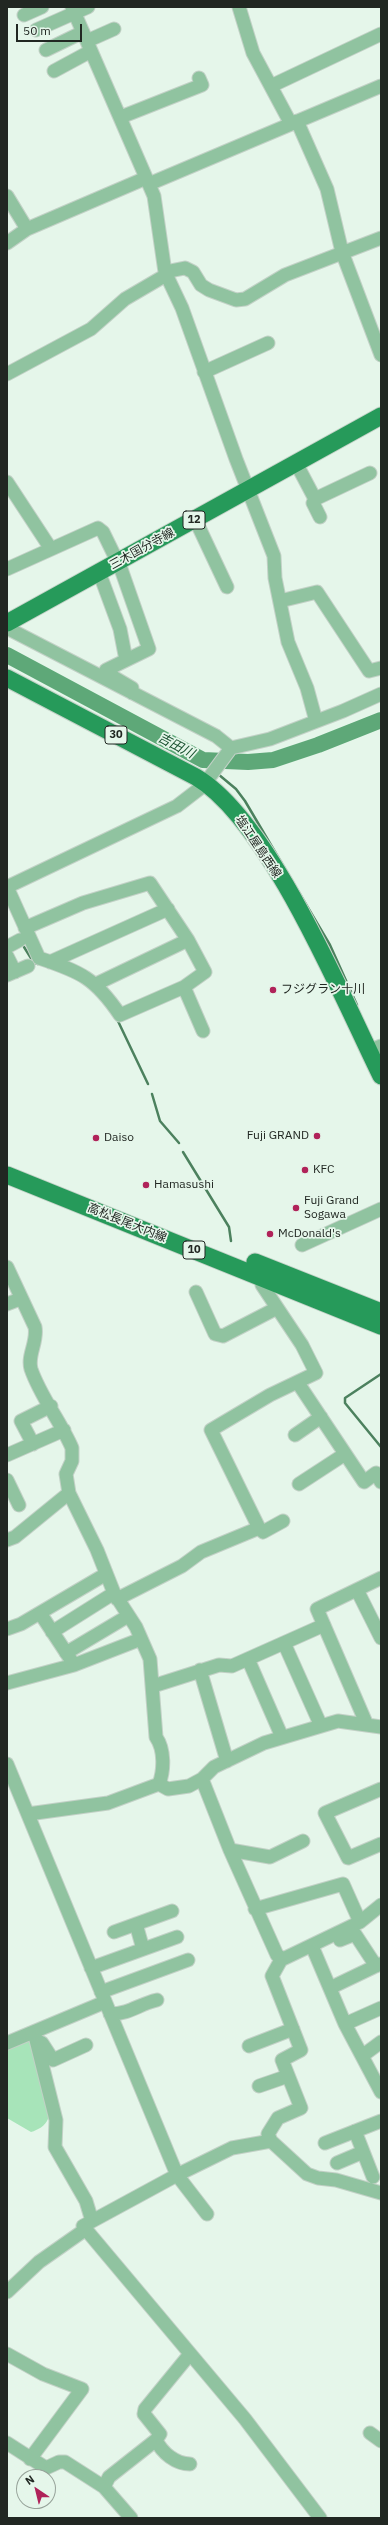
<!DOCTYPE html>
<html>
<head>
<meta charset="utf-8">
<style>
	body { margin:0 }
	#map { position:relative; width:388px; height:2525px; overflow:hidden; background:#e5f6ea; font-family:"IBM Plex Sans",sans-serif }
	canvas { display:block }
	.frame { position:absolute; inset:0; border:8px solid #212722; pointer-events:none }
	.north { position:absolute; left:16px; top:2469px; width:40px; height:40px; box-sizing:border-box; background:#e5f6ea; border:1px solid #97a39a; border-radius:50%; rotate:325deg; font-size:11px; font-weight:700; line-height:16px; text-align:center; color:#212722 }
	.north::after { content:''; display:block; margin:auto; width:14px; height:18px; background:#b02259; clip-path:polygon(50% 0,100% 100%,50% 72%,0 100%) }
	.scale { position:absolute; left:16px; top:24px; width:66px; height:18px; box-sizing:border-box; border:2px solid #212722; border-top:0; padding-left:5px; font-size:12px; line-height:14px; white-space:nowrap; color:#212722; -webkit-text-stroke:3px #e5f6ea; paint-order:stroke }
</style>
</head>
<body>
<div id="map">
<canvas width="388" height="2525"></canvas>
<div class="frame"></div>
<div class="north">N</div>
<div class="scale">50 m</div>
</div>
<script>
const g = document.querySelector('canvas').getContext('2d');
g.lineJoin = 'round';
function fillPath(path, color) { g.fillStyle = color; g.fill(path, 'evenodd'); }
function trace(path, color, width, dash) { g.strokeStyle = color; g.lineWidth = width; g.lineCap = dash ? 'butt' : 'round'; g.setLineDash(dash || []); g.stroke(path); }
function write(font, color, halo, rows, align = 'center') {
  g.font = font + ' "IBM Plex Sans","Noto Sans JP",sans-serif'; g.lineWidth = 3.5; g.setLineDash([]); g.textBaseline = 'middle'; g.strokeStyle = halo; g.fillStyle = color; for (const [text, x, y, turn = 0] of rows) {
    g.save(); g.translate(x, y); g.rotate((+turn || 0) * Math.PI / 180); g.textAlign = isNaN(turn) ? turn : align; if (halo) g.strokeText(text, 0, 0); g.fillText(text, 0, 0); g.restore();
  }
}
fillPath(new Path2D(`
	M32,2038C36,2055 54,2103 48,2119C45,2126 38,2130 31,2132L7,2118V2047Z`), '#a7e4b9');
trace(new Path2D(`
	M203,760L211,768
	M218,774L236,789L245,801L330,945L357,1005
	M24,947L34,963L38,964
	M117,1019L148,1084
	M152,1094L160,1121L179,1143
	M183,1152L229,1227L231,1241
	M381,1374L345,1398V1403L381,1447`), '#4c815e', 2.5);
trace(new Path2D(`
	M7,655L203,760L248,762L273,760L318,745L381,720`), '#5ea878', 16);
const minor = new Path2D(`
	M72,7L154,196L165,272L182,308L236,459L274,556L275,578L288,642L307,688L316,721
	M239,7L253,53L291,124
	M24,15L42,7
	M36,30L88,7
	M87,41L114,29
	M46,50L83,32
	M54,71L91,51
	M271,86L381,34
	M121,117L202,85L199,78
	M297,121L327,189L342,252L381,355
	M149,184L381,86
	M7,196L27,229
	M7,243L27,229L146,178
	M165,272L185,268L193,272L201,285L209,290L236,300L245,299L285,275L381,238
	M204,372L268,343
	M7,374L91,329L125,299L166,275
	M296,463L315,499L313,503L320,517
	M7,482L51,549
	M315,499L370,473
	M195,519L227,587
	M7,569L98,528L103,532L121,569L149,649L106,670L115,678L132,688V693
	M99,572L120,629L126,660
	M280,601L317,592L369,671L381,668
	M7,628L216,736L231,748
	M7,887L39,958C81,972 95,978 120,1015L184,987L205,972L188,940L150,883L83,903L25,928
	M7,887L177,806L203,786L231,748L270,739L343,711L381,694
	M7,947L20,940
	M7,956L15,972
	M50,962L168,909
	M7,975L28,966
	M96,984L188,940
	M184,987L203,1031
	M368,1051L381,1046
	M302,1245L381,1209
	M7,1267L35,1327C38,1342 27,1355 31,1369C40,1396 61,1422 72,1448V1461L66,1474L69,1493L97,1550L114,1593L136,1627L150,1659L156,1737C165,1750 164,1771 159,1784L108,1803L28,1814
	M265,1279L262,1285L302,1345L316,1373L270,1395L211,1430L259,1528L263,1532L283,1521
	M196,1292L215,1334L223,1336L277,1308
	M7,1304L20,1299
	M298,1383L364,1482L376,1473L381,1482
	M295,1435L321,1417
	M33,1444L21,1421L51,1406
	M7,1455L64,1430
	M7,1480L19,1505
	M299,1484L345,1454
	M7,1540L15,1537L69,1493
	M357,1590L381,1638
	M117,1599L182,1566L201,1552L259,1528
	M40,1613L71,1660
	M7,1629L21,1624L106,1574
	M52,1632L114,1593
	M284,1643L321,1726
	M66,1653L128,1616
	M248,1659L282,1737
	M200,1670L227,1761
	M7,1683L74,1665L141,1639
	M153,1686L219,1665L232,1666L324,1625
	M367,1725L317,1609L381,1578
	M7,1764L177,2175L83,2226L245,2419L320,2518
	M202,1779L230,1850L277,1955L283,1959L360,1922L381,1905
	M159,1784L168,1789L189,1786L202,1779L214,1767L264,1743L338,1721L381,1727
	M381,1789L325,1813L348,1858L381,1844
	M230,1850L270,1857L303,1841
	M255,1909L343,1884L360,1922
	M136,1924L143,1949
	M114,1932L172,1911
	M340,1940L355,1934L376,1966
	M312,1946L345,2024L381,2092
	M91,1968L177,1937
	M330,1988L380,1964
	M101,1992L188,1960
	M110,2014C130,2014 139,2004 157,2000
	M345,2024L381,2008
	M34,2032L56,2120L55,2147L86,2201L92,2221
	M38,2041L42,2043L53,2060L86,2045
	M7,2043L105,2002
	M249,2046L293,2029
	M362,2056L381,2042
	M259,2086L288,2076
	M355,2131L373,2177
	M271,2141L268,2134L278,2118L301,2108L282,2060L301,2050L272,1976L282,1958
	M325,2143L381,2121
	M337,2163L363,2152
	M207,2214L177,2175L232,2148L271,2141L307,2174L318,2178L336,2180L381,2193
	M7,2292L39,2262L86,2229
	M7,2354L43,2374L82,2389L30,2459
	M370,2433L381,2441
	M156,2440C162,2453 176,2464 190,2464
	M7,2443L46,2468L59,2462H65L104,2487L131,2518
	M104,2487L109,2477L156,2440L160,2434L144,2414L145,2409L190,2354`);
const major = new Path2D(`
	M7,623L381,416
	M7,678L196,777C270,821 342,997 381,1076
	M7,1175L381,1326
	M255,1262L381,1312`);
trace(minor, '#c2d1c6', 15);
trace(major, '#c2d1c6', 19);
trace(minor, '#90c3a0', 13);
trace(major, '#269a5a', 17);
for (const [x, y, r, color] of [
	[273,990,4,"#b02259"],
	[317,1136,4,"#b02259"],
	[96,1138,4,"#b02259"],
	[305,1170,4,"#b02259"],
	[146,1185,4,"#b02259"],
	[296,1208,4,"#b02259"],
	[270,1234,4,"#b02259"]
]) { const dot = new Path2D(); dot.arc(x, y, r, 0, 2 * Math.PI); g.fillStyle = color; g.fill(dot); trace(dot, '#e5f6ea', 1.5); }
for (const [x, y, w] of [
	[194,520,22],
	[116,735,22],
	[194,1250,22]
]) { const box = new Path2D(); box.roundRect(x - w / 2, y - 9, w, 18, 3); g.fillStyle = '#e5f6ea'; g.fill(box); trace(box, '#212722', 1); }
write('bold 11px', '#212722', null, [
	["12",194,520],
	["30",116,735],
	["10",194,1250]
]);
write('12px', '#212722', '#e5f6ea', [
	["三木国分寺線",142,549,-29],
	["塩江屋島西線",258,847,56],
	["高松長尾大内線",127,1223,22]
]);
write('12px', '#212722', '#e5f6ea', [
	["フジグラン十川",281,990],
	["Fuji GRAND",309,1136,"right"],
	["Daiso",104,1138],
	["KFC",313,1170],
	["Hamasushi",154,1185],
	["Fuji Grand",304,1201],
	["Sogawa",304,1215],
	["McDonald's",278,1234]
], 'left');
write('italic 13px', '#18502f', '#e5f6ea', [
	["吉田川",176,746,28]
]);
</script>
</body>
</html>
